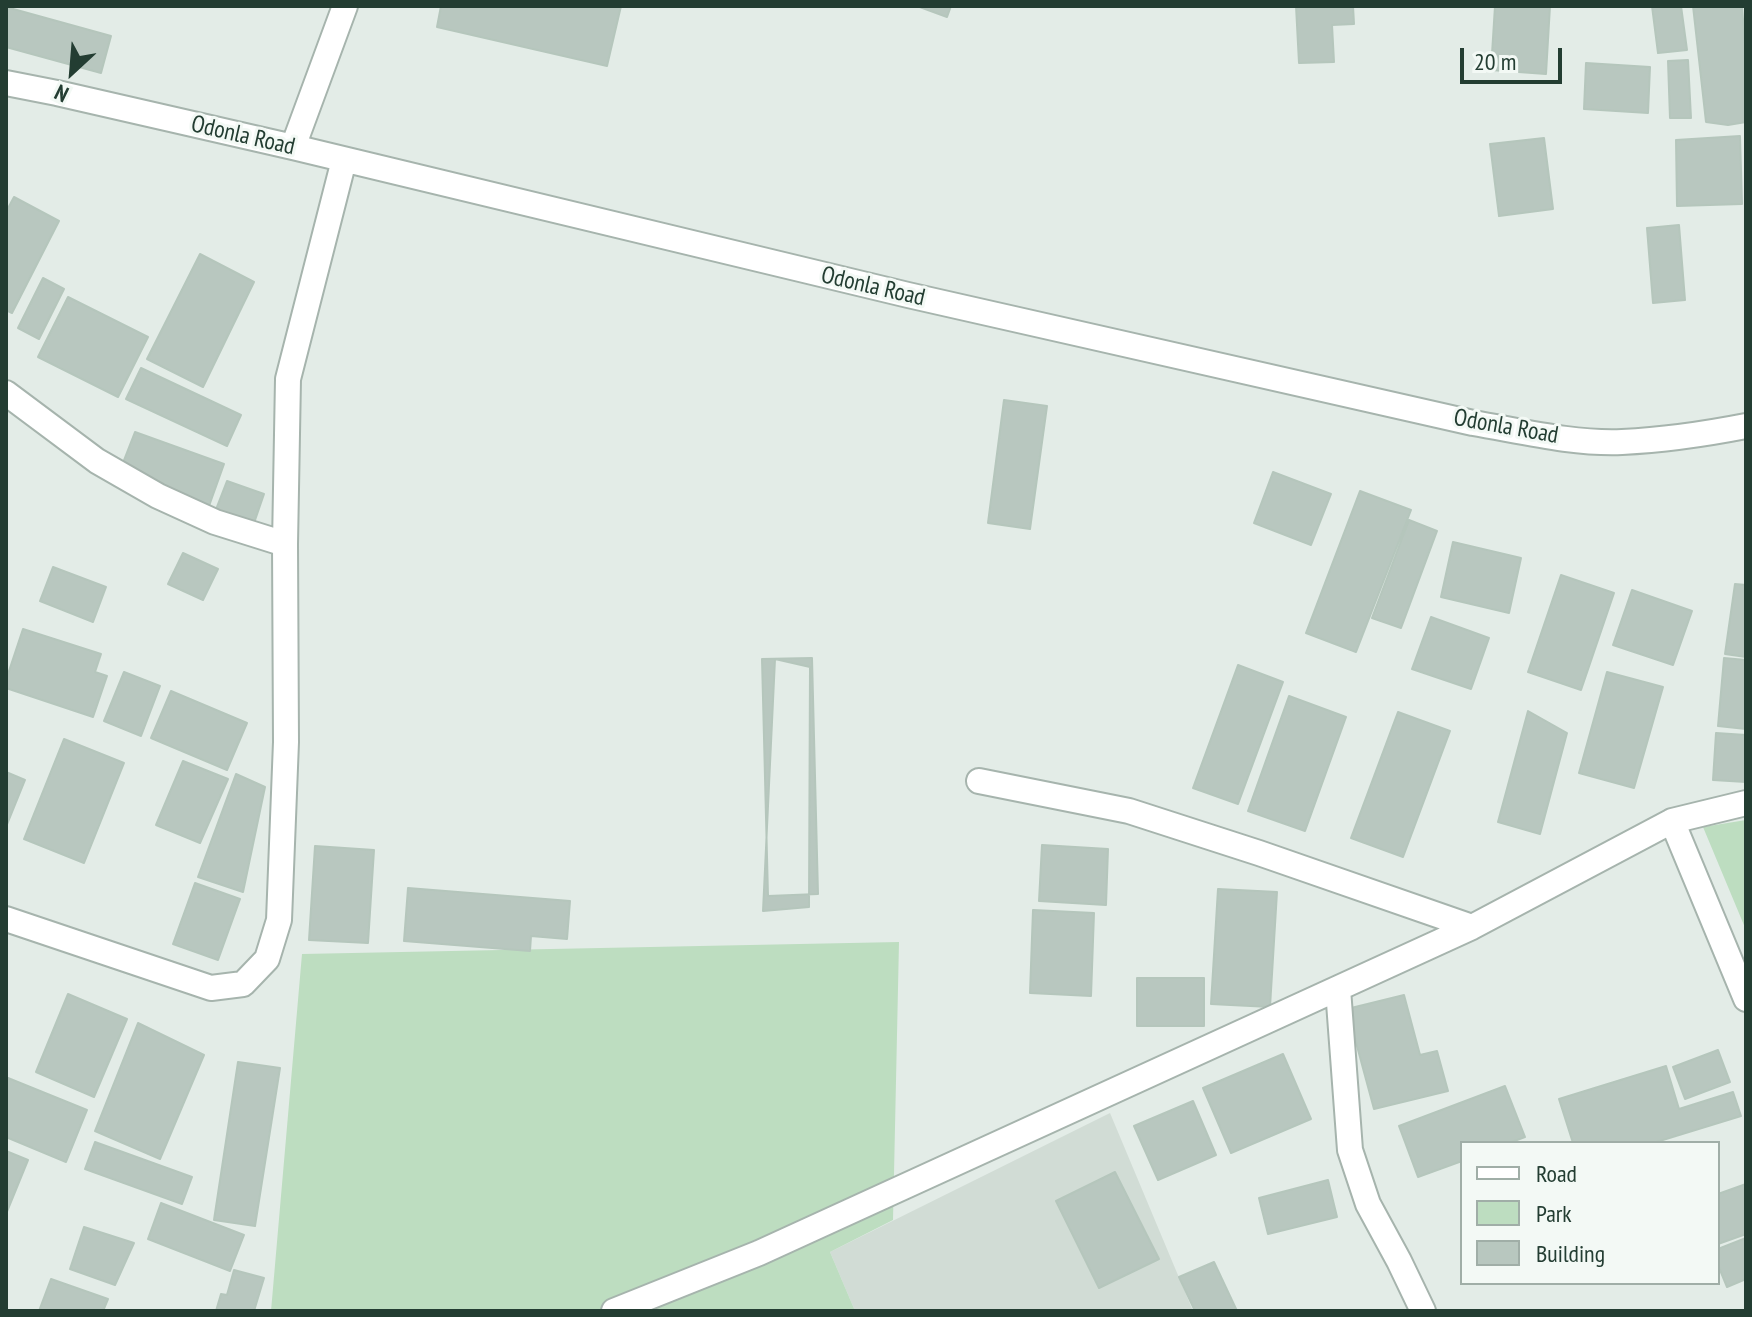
<!DOCTYPE html>
<html>
<head>
<meta charset="utf-8">
<style>
	body { margin:0 }
	#map { position:relative; width:1752px; height:1317px; overflow:hidden; background:#e3ece7; font-family:"PT Sans Narrow",sans-serif }
	canvas { display:block }
	.frame { position:absolute; inset:0; border:8px solid #233d32; pointer-events:none }
	.legend { position:absolute; left:1460px; top:1141px; width:260px; height:144px; box-sizing:border-box; background:#f3f9f5; border:2px solid #a0aea7; margin:0; padding:10px 14px; list-style:none; font-size:24px; color:#233d32 }
	.legend li { display:flex; align-items:center; gap:16px; height:40px }
	.legend b { width:40px; border:2px solid #a0aea7 }
	.north { position:absolute; left:32px; top:32px; width:80px; height:80px; -webkit-text-stroke:6px #f3f9f5; paint-order:stroke; rotate:206deg; font-size:22px; font-weight:700; line-height:32px; text-align:center; color:#233d32 }
	.north::after { content:''; display:block; margin:auto; width:28px; height:36px; background:#233d32; clip-path:polygon(50% 0,100% 100%,50% 72%,0 100%) }
	.scale { position:absolute; left:1460px; top:48px; width:102px; height:36px; box-sizing:border-box; border:4px solid #233d32; border-top:0; padding-left:10px; font-size:24px; line-height:28px; white-space:nowrap; color:#233d32; -webkit-text-stroke:6px #f3f9f5; paint-order:stroke }
</style>
</head>
<body>
<div id="map">
<canvas width="1752" height="1317"></canvas>
<div class="frame"></div>
<ul class="legend">
<li><b style="height:10px;background:#fff"></b>Road</li>
<li><b style="height:22px;background:#bdddc0"></b>Park</li>
<li><b style="height:22px;background:#b8c7bf"></b>Building</li>
</ul>
<div class="north">N</div>
<div class="scale">20 m</div>
</div>
<script>
const g = document.querySelector('canvas').getContext('2d');
g.lineJoin = 'round';
function fillPath(path, color) { g.fillStyle = color; g.fill(path, 'evenodd'); }
function trace(path, color, width, dash) { g.strokeStyle = color; g.lineWidth = width; g.lineCap = dash ? 'butt' : 'round'; g.setLineDash(dash || []); g.stroke(path); }
function write(font, color, halo, rows, align = 'center') {
  g.font = font + ' "PT Sans Narrow",sans-serif'; g.lineWidth = 6; g.setLineDash([]); g.textBaseline = 'middle'; g.strokeStyle = halo; g.fillStyle = color; for (const [text, x, y, turn = 0] of rows) {
    g.save(); g.translate(x, y); g.rotate((+turn || 0) * Math.PI / 180); g.textAlign = isNaN(turn) ? turn : align; if (halo) g.strokeText(text, 0, 0); g.fillText(text, 0, 0); g.restore();
  }
}
fillPath(new Path2D(`
	M1110,1113L1193,1311H855L830,1252Z`), '#d1dcd5');
fillPath(new Path2D(`
	M1746,820V930L1703,827Z
	M899,942L893,1220L830,1252L855,1311H271L302,954Z`), '#bdddc0');
const building = new Path2D(`
	M441,6H621L607,66L437,27Z
	M917,6H951L947,17Z
	M1296,6H1353L1354,24L1332,25L1334,62L1299,63Z
	M1495,6H1550L1546,74L1491,70Z
	M1652,6H1681L1687,50L1658,53Z
	M1693,6H1742L1746,58V122L1728,125L1706,122Z
	M6,7L111,36L101,73L6,47Z
	M1688,60L1691,118H1670L1668,61Z
	M1586,63L1650,67L1648,113L1584,109Z
	M1740,136L1742,204L1677,206L1676,140Z
	M1544,138L1553,209L1499,216L1490,144Z
	M14,197L59,221L12,313L6,310V212Z
	M1679,225L1685,300L1653,303L1647,228Z
	M200,254L254,282L203,387L147,359Z
	M43,278L64,289L39,339L18,328Z
	M68,297L148,337L118,397L38,357Z
	M141,368L241,415L227,446L126,399Z
	M1004,400L1047,406L1030,529L988,523Z
	M135,432L224,464L209,506L119,473Z
	M1273,472L1331,494L1311,545L1254,523Z
	M227,481L264,494L253,526L215,512Z
	M1360,491L1411,510L1356,652L1306,633Z
	M1409,520L1437,531L1401,628L1372,618Z
	M1453,542L1521,558L1509,613L1441,597Z
	M183,553L218,569L203,600L168,584Z
	M53,567L106,587L93,622L40,601Z
	M1561,575L1614,593L1581,690L1528,672Z
	M1735,584L1746,585V657L1725,654Z
	M1632,590L1692,611L1673,665L1613,645Z
	M1431,617L1489,638L1471,689L1412,669Z
	M23,629L101,654L95,672L107,676L93,717L6,688V680Z
	M812,658L818,894L768,896L762,659Z
	M1724,658L1746,660V729L1718,726Z
	M775,659L810,667L809,907L763,911Z
	M1238,665L1283,682L1238,804L1193,788Z
	M124,672L160,686L141,736L104,721Z
	M1607,672L1663,687L1634,788L1579,773Z
	M171,691L247,723L227,770L151,738Z
	M1289,696L1346,717L1305,831L1248,811Z
	M1528,711L1567,733L1540,834L1498,822Z
	M1398,712L1450,731L1403,857L1351,838Z
	M1716,733L1746,735V782L1713,780Z
	M64,739L124,763L84,863L24,839Z
	M183,761L228,779L200,843L156,825Z
	M6,772L25,780L6,827Z
	M236,774L265,787L243,892L198,877Z
	M1042,845L1108,849L1106,905L1039,901Z
	M315,846L374,850L368,943L309,940Z
	M195,883L240,899L218,960L173,944Z
	M408,888L570,901L567,939L531,936L530,951L404,941Z
	M1218,889L1277,892L1270,1007L1211,1004Z
	M1033,910L1094,913L1091,996L1030,993Z
	M1137,978H1204V1026H1137Z
	M68,994L127,1019L94,1097L36,1072Z
	M1404,995L1420,1055L1437,1051L1448,1091L1374,1109L1347,1009Z
	M138,1023L204,1055L160,1159L95,1131Z
	M1718,1050L1730,1082L1685,1099L1673,1067Z
	M1283,1054L1311,1119L1231,1153L1203,1088Z
	M238,1062L280,1068L255,1226L214,1220Z
	M1666,1066L1679,1109L1733,1092L1741,1116L1653,1143H1573L1559,1099Z
	M8,1078L87,1110L66,1162L6,1137V1083Z
	M1505,1086L1525,1137L1509,1143H1462V1161L1418,1177L1399,1126Z
	M1193,1101L1216,1155L1158,1180L1134,1126Z
	M95,1142L192,1177L182,1204L85,1169Z
	M6,1151L28,1160L6,1214Z
	M1115,1172L1159,1259L1099,1288L1056,1201Z
	M1328,1180L1337,1217L1268,1234L1259,1198Z
	M1746,1184V1234L1718,1244V1194Z
	M161,1203L244,1235L230,1271L148,1239Z
	M84,1227L134,1243L115,1285L70,1269Z
	M1746,1238V1279L1727,1287L1718,1265V1249Z
	M1214,1262L1237,1311H1195L1179,1277Z
	M234,1270L264,1278L254,1311H216L221,1294L227,1295Z
	M51,1279L108,1299L103,1311H39Z`);
fillPath(building, '#b8c7bf');
trace(building, '#b5c6bc', 2);
const minor = new Path2D(`
	M6,83L57,93L293,147L908,295L1473,423C1521,431 1573,444 1622,442C1664,440 1705,434 1746,426
	M293,147L345,6
	M6,393L97,461L158,496L215,522L285,544
	M979,781L1129,811L1259,853L1472,927
	M1672,821L1746,999
	M6,919L211,988L243,984L267,959L279,920L286,742L285,544L288,379L344,160
	M1338,989L1350,1150L1368,1204L1399,1261L1423,1311
	M614,1311L759,1253L1472,927L1672,821L1746,803`);
trace(minor, '#a6b4ad', 28);
trace(minor, '#fff', 24);
write('24px', '#233d32', '#f3f9f5', [
	["Odonla Road",243,136,13],
	["Odonla Road",873,287,13],
	["Odonla Road",1506,427,10]
]);
</script>
</body>
</html>
